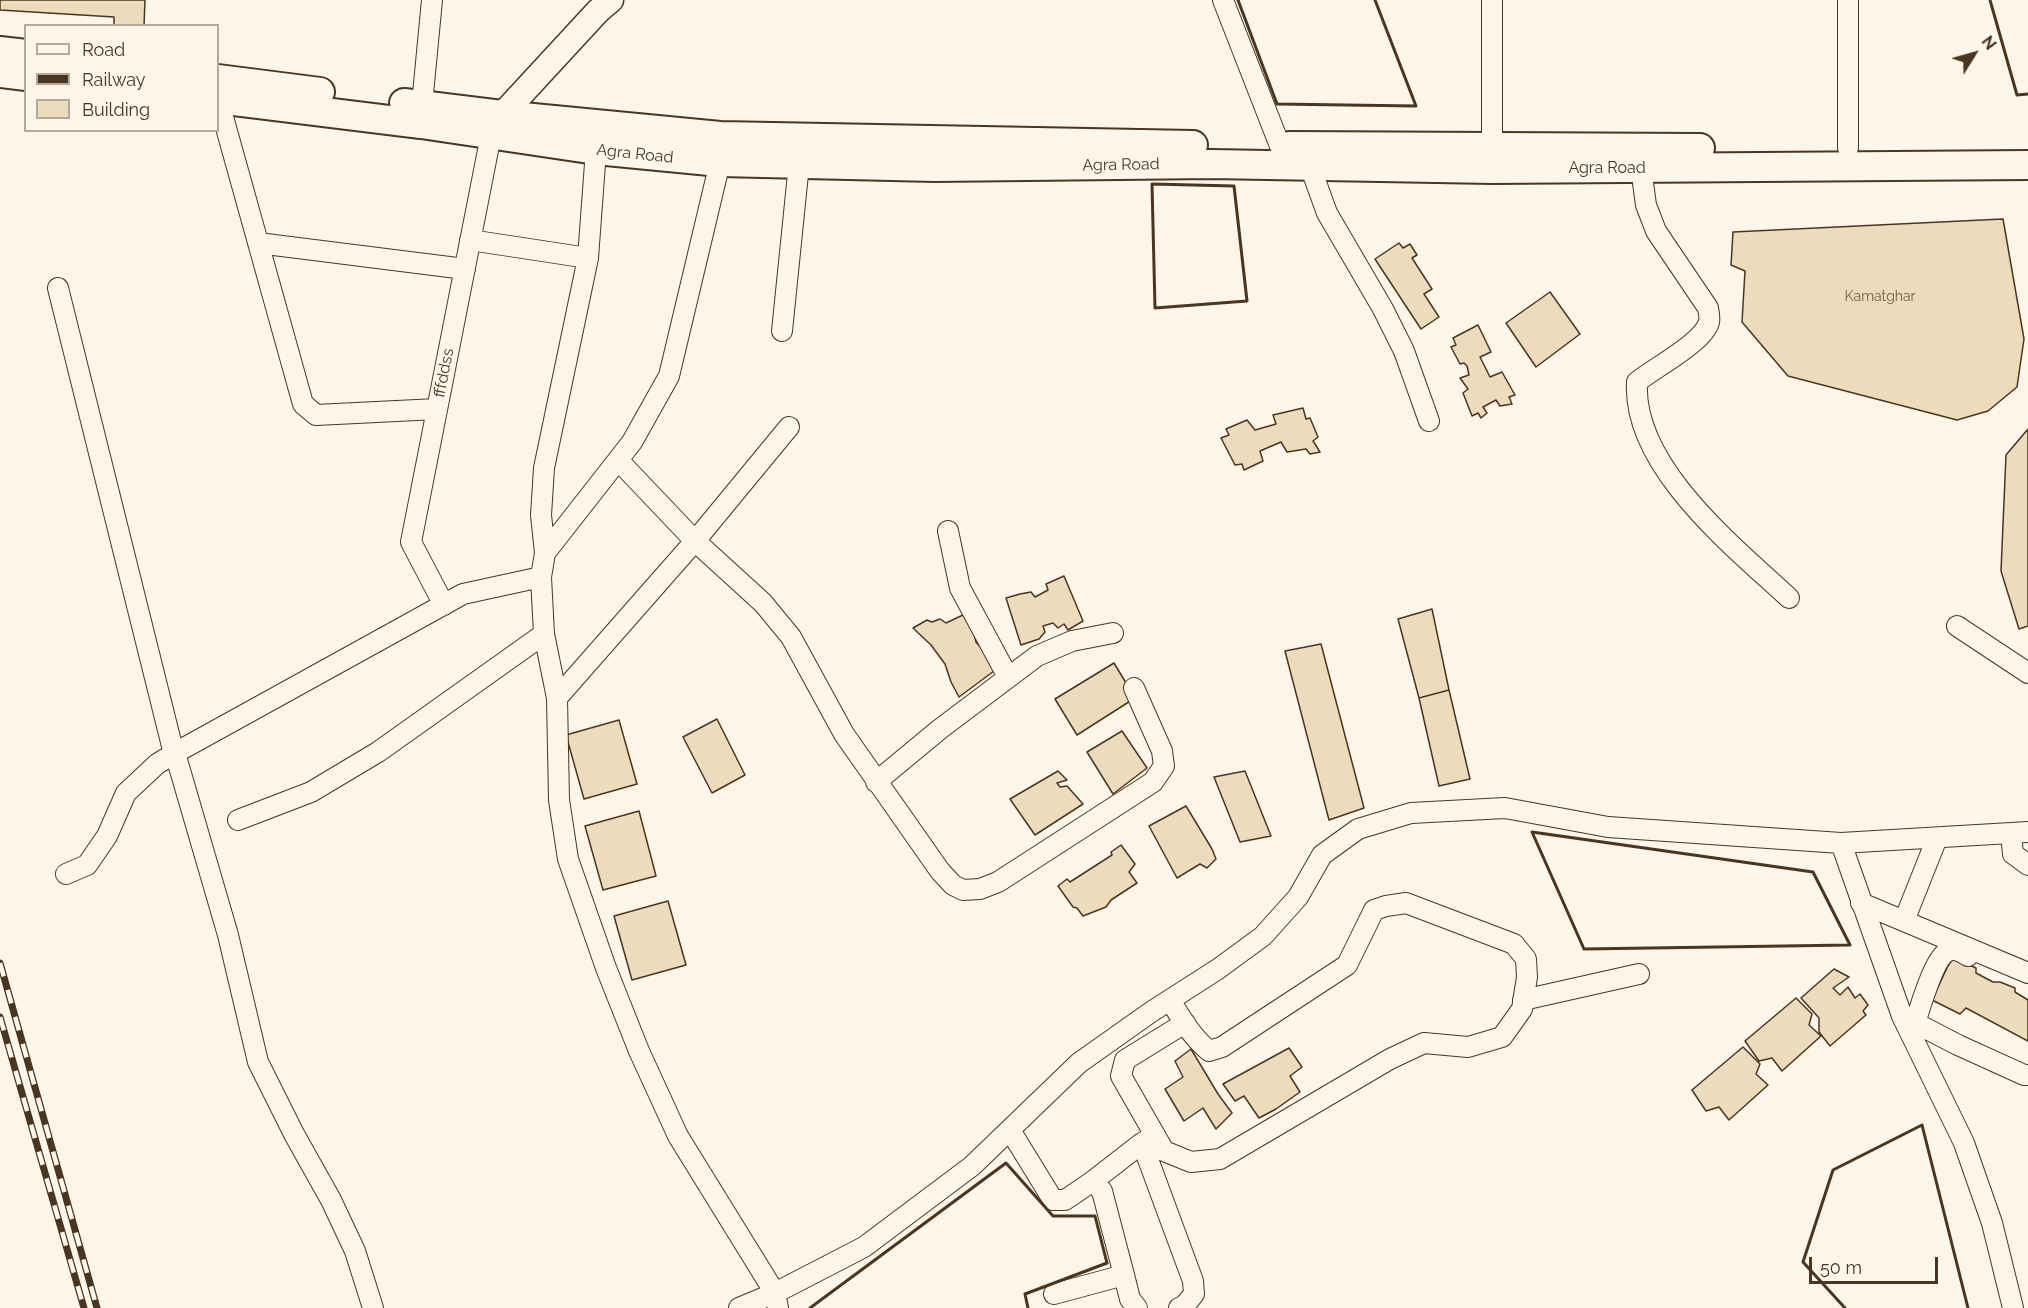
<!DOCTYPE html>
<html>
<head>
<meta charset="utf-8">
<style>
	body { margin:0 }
	#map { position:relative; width:2028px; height:1308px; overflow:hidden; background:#fbf6e9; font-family:Raleway,sans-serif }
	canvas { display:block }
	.legend { position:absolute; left:24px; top:24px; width:195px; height:108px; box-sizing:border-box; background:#fbf6e9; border:2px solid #b4a999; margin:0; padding:8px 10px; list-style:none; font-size:18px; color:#4a3520 }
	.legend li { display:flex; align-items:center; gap:12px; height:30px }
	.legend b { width:30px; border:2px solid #b4a999 }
	.north { position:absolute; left:1944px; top:24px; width:60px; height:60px; -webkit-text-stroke:4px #fbf6e9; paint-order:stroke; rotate:53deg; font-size:16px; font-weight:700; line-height:24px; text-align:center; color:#4a3520 }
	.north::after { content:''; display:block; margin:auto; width:21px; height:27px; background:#4a3520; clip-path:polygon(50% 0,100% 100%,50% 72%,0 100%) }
	.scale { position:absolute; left:1809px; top:1257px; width:129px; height:27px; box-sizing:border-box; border:3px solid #4a3520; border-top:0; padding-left:8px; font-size:18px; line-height:21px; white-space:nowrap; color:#4a3520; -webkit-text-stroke:4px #fbf6e9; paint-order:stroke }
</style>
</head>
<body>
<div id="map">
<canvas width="2028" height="1308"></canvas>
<ul class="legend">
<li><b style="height:8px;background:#fbf6e9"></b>Road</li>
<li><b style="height:8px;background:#4a3520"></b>Railway</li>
<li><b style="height:16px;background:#ecdcbc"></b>Building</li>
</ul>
<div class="north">N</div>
<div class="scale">50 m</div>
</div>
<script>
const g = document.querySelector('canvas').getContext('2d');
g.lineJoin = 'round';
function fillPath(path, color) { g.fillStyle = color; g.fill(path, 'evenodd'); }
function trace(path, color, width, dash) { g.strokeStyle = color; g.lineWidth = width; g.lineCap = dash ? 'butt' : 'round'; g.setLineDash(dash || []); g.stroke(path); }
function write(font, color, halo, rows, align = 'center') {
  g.font = font + ' Raleway,sans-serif'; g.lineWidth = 4.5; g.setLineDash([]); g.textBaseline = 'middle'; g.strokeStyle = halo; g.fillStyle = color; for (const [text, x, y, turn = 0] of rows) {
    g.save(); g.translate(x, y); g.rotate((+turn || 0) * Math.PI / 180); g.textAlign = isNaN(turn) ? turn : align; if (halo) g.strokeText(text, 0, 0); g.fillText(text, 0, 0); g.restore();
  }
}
const building = new Path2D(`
	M0,0H145L144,26H114V17L0,10Z
	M2003,219L2024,339L2017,387L1988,411L1957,420L1788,376L1742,322L1745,271L1731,265L1733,232Z
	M1399,243L1403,248L1410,244L1417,255L1412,258L1432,289L1424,294L1439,317L1421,329L1375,259Z
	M1550,292L1580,334L1536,367L1506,323Z
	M1478,325L1491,352L1480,357L1490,377L1502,372L1515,395L1509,397L1512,404L1500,406L1496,400L1483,407L1487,413L1481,418L1478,413L1472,416L1463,393L1468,389L1460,378L1469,375L1467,366L1464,363L1460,364L1451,347L1456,345L1453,338Z
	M1303,408L1306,419L1310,418L1318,437L1313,441L1320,452L1310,454L1306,449L1287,452L1281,442L1260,451L1263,461L1244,470L1242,464L1235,465L1221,438L1229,435L1226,429L1247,420L1255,430L1276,424L1273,415Z
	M2028,429V626L2019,629L2001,571L2006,455Z
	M1064,576L1083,621L1068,630L1064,624L1058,628L1053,623L1043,626L1045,632L1039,639L1021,645L1006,598L1020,594L1031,592L1035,597L1048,590L1046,584Z
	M1432,609L1449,690L1419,698L1398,619Z
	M965,614L972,626L976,642L998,668L959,697L951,682L945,664L931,645L913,628L927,620L932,622L940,619L946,623Z
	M1321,644L1364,808L1329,820L1285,651Z
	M1114,663L1135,698L1077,735L1055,699Z
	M1449,690L1470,779L1439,786L1419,698Z
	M717,719L745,775L712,793L683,737Z
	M619,720L637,784L584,799L566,735Z
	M1122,731L1147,768L1113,794L1087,752Z
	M1058,771L1067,780L1057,783L1060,787L1067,786L1083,804L1035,835L1010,799Z
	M1245,771L1271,836L1240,842L1214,777Z
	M1186,806L1212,849L1216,859L1207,868L1200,864L1177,878L1149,826Z
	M639,811L656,876L603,890L585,826Z
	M1121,845L1135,864L1129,872L1137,883L1111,900L1106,907L1083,916L1077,908L1073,907L1058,886L1067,879L1070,882L1112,855L1111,852Z
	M668,901L686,965L632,980L614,916Z
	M1952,957L1976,968V973L1993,982H2000L2015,988V992L2028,1000V1041L1966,1008L1960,1014L1932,1000Z
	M1834,969L1849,977L1833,988L1840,995L1848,987L1855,998L1860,994L1868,1005L1863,1011L1866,1015L1830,1046L1819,1032V1018L1801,998Z
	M1796,998L1812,1014L1809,1025L1821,1036L1782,1071L1772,1058L1759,1061L1745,1041Z
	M1743,1047L1760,1064L1756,1074L1768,1085L1729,1120L1719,1107L1706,1111L1692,1090Z
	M1289,1048L1302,1067L1290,1076L1300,1092L1276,1109L1259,1118L1244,1096L1235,1101L1223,1084Z
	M1191,1049L1218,1094L1232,1113L1216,1129L1203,1108L1184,1121L1165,1089L1183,1077L1175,1061Z`);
fillPath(building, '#ecdcbc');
trace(building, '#4a3520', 1.5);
const minor = new Path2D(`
	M1223,0L1280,146
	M1492,0V147
	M218,99L303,404L316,415L437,409
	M421,115L432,0
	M1848,148V0
	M720,151V162L669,376L632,442L545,553L541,577L544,634L557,698L559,800L568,859L606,968L639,1051L678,1136L775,1293L778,1308
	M1310,166L1327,213L1383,309L1404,351L1429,421
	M1641,168L1646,205L1656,231L1708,308C1709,313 1710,318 1709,322C1704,342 1654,368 1637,382C1632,466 1733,546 1789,598
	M470,240L588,258
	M258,243L465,269
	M58,288L174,754
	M782,331L799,164
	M618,460L695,541L763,603L791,637L844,734L940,871L953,885L963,890L980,889L998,882L1153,782L1164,766L1162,751L1134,688
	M948,531L960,588L1008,677
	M545,553L541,515L544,468L588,258L596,150
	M444,605L411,542L491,135
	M1957,626L2028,673
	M557,698L695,541L789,427
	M175,753L228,935L258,1062L294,1134L331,1200L355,1251L373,1308
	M876,782L940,729L1037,656L1072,641L1113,633
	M238,820L311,792L378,752L544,634
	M2011,833L2013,854L2028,865
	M1841,843L1902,1016L1964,1143L1992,1223L2013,1308
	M66,874L87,865L107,836L126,793L157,764L175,753L463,594L541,577
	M1861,903L2028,973
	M1904,921L1937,838
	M1170,1000C1181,1018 1192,1037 1209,1051L1222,1047L1347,965L1374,910L1386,906L1406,903L1514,944L1526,959L1527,977L1522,1009L1502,1037L1468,1047L1424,1043L1390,1059L1220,1159L1191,1162L1164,1151L1121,1076L1125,1060L1185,1023
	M1523,1000L1639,974
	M1904,1017L1958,1045L2024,1075H2028
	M1915,1023C1920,1008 1935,954 1950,950C1957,949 1963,953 1968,956
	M1010,1130L1053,1200H1065L1093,1181L1102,1191L1124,1275L1054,1294
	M1155,1135L1142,1143L1193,1281L1194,1294L1185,1305L1179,1308
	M1093,1181L1142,1143
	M1124,1275L1130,1299L1137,1308
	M739,1308L775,1293L864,1247L972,1166L1079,1063L1151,1012L1218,969L1263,936L1298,897L1322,855L1358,829L1411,813L1505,808L1608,827L1841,843L2028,832`);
const major = new Path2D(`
	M495,128L502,115L598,11L611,0`);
const highway = new Path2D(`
	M0,51L26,54
	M0,73L26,76
	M218,79L320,92
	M218,99L421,124L596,150L720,162L934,167L1211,164L1492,169L2028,165
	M404,103L502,115L720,136L1193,145
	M1290,146L1700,148`);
trace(minor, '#4a3520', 22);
trace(major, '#4a3520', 27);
trace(highway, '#4a3520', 32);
trace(minor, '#fbf6e9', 20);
trace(major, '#fbf6e9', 24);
trace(highway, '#fbf6e9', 28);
const rail = new Path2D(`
	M0,963L97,1308
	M0,1017L84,1308`);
trace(rail, '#4a3520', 7);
trace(rail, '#fbf6e9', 4.5, [14]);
trace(new Path2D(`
	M1238,0L1277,104L1416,106L1375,0
	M1990,0L2017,95L2028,94
	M1152,184L1234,186L1247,301L1155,308Z
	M1532,832L1813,872L1850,945L1584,949Z
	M810,1308L1006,1163L1053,1216H1095L1107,1263L1025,1294L1028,1308
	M1845,1308L1803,1262L1833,1170L1922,1125L1968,1308`), '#4a3520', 3);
write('14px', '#725f47', null, [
	["Kamatghar",1880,297]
]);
write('16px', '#4a3520', '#fbf6e9', [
	["Agra Road",635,154,6],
	["Agra Road",1121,165,-1],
	["Agra Road",1607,168],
	["fffddss",444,373,-79]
]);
</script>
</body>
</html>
